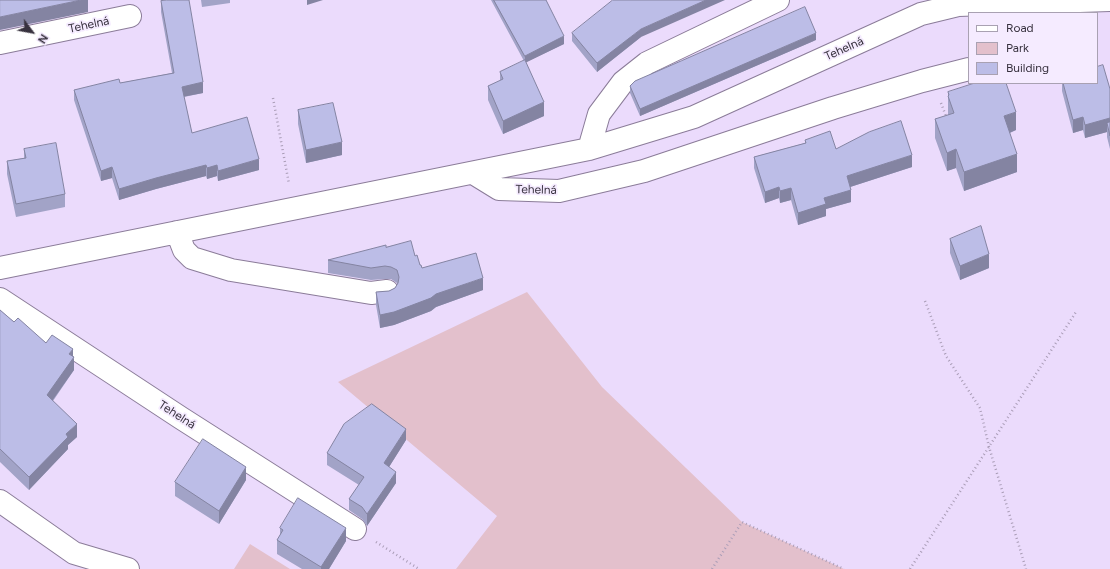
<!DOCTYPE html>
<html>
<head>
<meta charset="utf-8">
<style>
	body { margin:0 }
	#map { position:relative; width:1110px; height:569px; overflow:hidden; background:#ebdbfc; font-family:Figtree,sans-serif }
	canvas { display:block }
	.legend { position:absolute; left:968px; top:12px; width:130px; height:72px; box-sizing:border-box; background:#f5ebff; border:1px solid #a9a1b2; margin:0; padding:5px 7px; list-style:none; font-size:12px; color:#37313e }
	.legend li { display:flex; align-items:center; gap:8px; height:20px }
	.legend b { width:20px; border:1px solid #a9a1b2 }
	.north { position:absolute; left:12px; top:12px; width:40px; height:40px; -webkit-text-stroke:3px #f5ebff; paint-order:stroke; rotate:122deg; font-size:11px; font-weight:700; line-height:16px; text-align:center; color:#37313e }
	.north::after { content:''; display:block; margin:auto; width:14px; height:18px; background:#37313e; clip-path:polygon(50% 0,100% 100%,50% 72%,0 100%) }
</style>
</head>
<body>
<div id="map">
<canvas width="1110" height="569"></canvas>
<ul class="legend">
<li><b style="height:5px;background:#fff"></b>Road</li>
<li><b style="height:11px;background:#e3c0cc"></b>Park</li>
<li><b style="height:11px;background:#bcbde7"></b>Building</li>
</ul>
<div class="north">N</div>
</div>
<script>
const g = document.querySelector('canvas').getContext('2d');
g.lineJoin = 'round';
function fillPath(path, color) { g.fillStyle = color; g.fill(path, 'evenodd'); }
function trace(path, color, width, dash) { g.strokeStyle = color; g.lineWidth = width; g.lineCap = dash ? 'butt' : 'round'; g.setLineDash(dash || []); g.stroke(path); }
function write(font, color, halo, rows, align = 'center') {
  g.font = font + ' Figtree,sans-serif'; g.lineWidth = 3.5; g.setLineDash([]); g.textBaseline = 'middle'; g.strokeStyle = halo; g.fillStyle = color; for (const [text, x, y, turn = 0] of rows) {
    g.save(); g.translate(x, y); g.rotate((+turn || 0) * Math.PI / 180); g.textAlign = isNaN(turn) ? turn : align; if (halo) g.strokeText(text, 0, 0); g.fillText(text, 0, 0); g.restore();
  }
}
fillPath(new Path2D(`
	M527,292L602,387L742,522L844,569H456L497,516L338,382Z
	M250,544L290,569H234Z`), '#e3c0cc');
const minor = new Path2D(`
	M0,43L130,16
	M589,149L599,114L623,82L647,63L778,0
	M473,173L499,189L559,191L644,171L833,108L922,81L969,69
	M177,232L184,250L192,258L231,270L371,293L387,291
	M0,268L589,149L694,117L921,14L958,5L1110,0
	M0,299L181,418L355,529
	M0,501L74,553L128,569`);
trace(minor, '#8b7c99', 24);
trace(new Path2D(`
	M273,98L289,184
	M941,103L947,119
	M925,301L946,356L980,408L989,447L1026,569
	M376,542L419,569
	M712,569L742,522L844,569
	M910,569L1076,312`), '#aa9db7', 2.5, [1, 3]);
trace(minor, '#fff', 22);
fillPath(new Path2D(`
	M201,0H230V3L202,7Z
	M491,0H546L564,44L526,62L544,116L503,134L488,100V86L500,81V72L524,61Z
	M161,1L203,93L184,97L192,133L259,170L218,181L217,176L207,179L206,176L156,189L119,200L112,178L101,181L74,100V90L120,83L172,73L161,12Z
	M572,33L641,37L597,72L572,41Z
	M816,40L640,116L630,93V86Z
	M1062,83H1097L1110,89V149L1107,137V132L1085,138L1083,130L1073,133L1062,91Z
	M948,92L1016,130L1010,133L1017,172L964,191L956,168L947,171L935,138V119L948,115Z
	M298,110L342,155L306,163L298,124Z
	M805,140L836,149L912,167L850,187L851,202L826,209V216L798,225L791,200L780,203L779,198L765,203L754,168V157L805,143Z
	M24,149L65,194V207L16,217L7,174V161L24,158Z
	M950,239L989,268L960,280L950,253Z
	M386,247L415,256L420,265L422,268L483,290L436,307L431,311L394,325L380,328L376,305V292L389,291L395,288L397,285V283L391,279H385L371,280L328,273V260Z
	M0,310L14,322L46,343L73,357L74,370L53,401L77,437L68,445V449L29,490L0,462Z
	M406,440L389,467L396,483L367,526L362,519L349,510V499L359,485L327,465V453Z
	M246,480L219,524L175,496V482Z
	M280,528L346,541L329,569H302L277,554V540L280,535Z`), '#a2a3c7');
fillPath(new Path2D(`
	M81,0H88V12L0,30V17Z
	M307,0H323L307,5Z
	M706,0H725L641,37L597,72V63L641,29Z
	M816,33V40L640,116V109Z
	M564,36V44L525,63V56Z
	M203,82V93L182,97V87Z
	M544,102V116L503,134V121Z
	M1016,112V130L1004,135V116Z
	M1083,117V130L1073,133V120Z
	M1110,118V131L1107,123V132L1085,138V125Z
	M342,142V155L306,163V150Z
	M956,149V168L947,171V153Z
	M1017,154V172L964,191V172Z
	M912,155V167L847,188V176Z
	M259,159V170L218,181V171Z
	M206,165V176L156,189L119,200V189L156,178Z
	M217,165V176L207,179V168Z
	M112,167V178L101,181V171Z
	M779,187V198L765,203V192Z
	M791,188V200L780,203V191Z
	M851,190V202L826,209V216L798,225V213L824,198Z
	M989,254V268L960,280V266Z
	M483,278V290L436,307L431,311L394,325L380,328V315L436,294Z
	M73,349V359L74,357V370L47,408V395L69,354Z
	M77,424V437L68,445V449L29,490V477L66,434Z
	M406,429V440L384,475V463Z
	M246,467V480L219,524V511Z
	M396,472V483L367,526V514Z
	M346,528V541L329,569H321V567Z`), '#8484a2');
const building = new Path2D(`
	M0,0H81L0,17Z
	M167,0H189L203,82L182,87L192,133L247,117L259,159L218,171L217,165L207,168L206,165L156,178L119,189L112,167L101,171L74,90L119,79L120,83L174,73L161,1Z
	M494,0H546L564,36L525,56Z
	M613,0H706L641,29L597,63L572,33Z
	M805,7L816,33L640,109L630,86L635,81L681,61Z
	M525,60L544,102L503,121L488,86L503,79L500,72Z
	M1103,65L1110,89V118L1085,125L1083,117L1073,120L1063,83H1097V67Z
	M975,83H1006L1016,112L1004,116L1017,154L964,172L956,149L947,153L935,119L954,113L948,96L949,95L948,92Z
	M333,103L342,142L306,150L298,110Z
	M901,121L912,155L847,176L851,190L824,198L826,204L798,213L791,188L780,191L779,187L765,192L754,157L806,143L805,140L830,131L836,149L869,132Z
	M1110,122V136L1107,123Z
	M56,143L65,194L16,204L7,161L26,158L24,149Z
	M981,226L989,254L960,266L950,239Z
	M411,241L415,256L417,255L420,265H421L422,268L476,253L483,278L436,294L431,298L394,312L380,315L376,292L389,291L395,288L398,283L399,277L397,270L391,267L385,266L371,268L328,260L386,245V247Z
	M0,310L14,322L18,318L46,343L52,335L73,349L69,354L74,357L47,395L77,424L66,434L68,437L29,477L0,449Z
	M372,404L406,429L384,463L396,472L367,514L362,507L349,499L364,477L327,453L344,424Z
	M203,439L246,467L219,511L175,482Z
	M298,498L346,528L321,567L277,540L283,530L280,528Z`);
fillPath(building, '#bcbde7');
trace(building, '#8484a2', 1);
write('12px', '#37313e', '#f5ebff', [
	["Tehelná",89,25,-12],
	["Tehelná",844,49,-24],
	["Tehelná",536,190,1],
	["Tehelná",177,415,33]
]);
</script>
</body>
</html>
